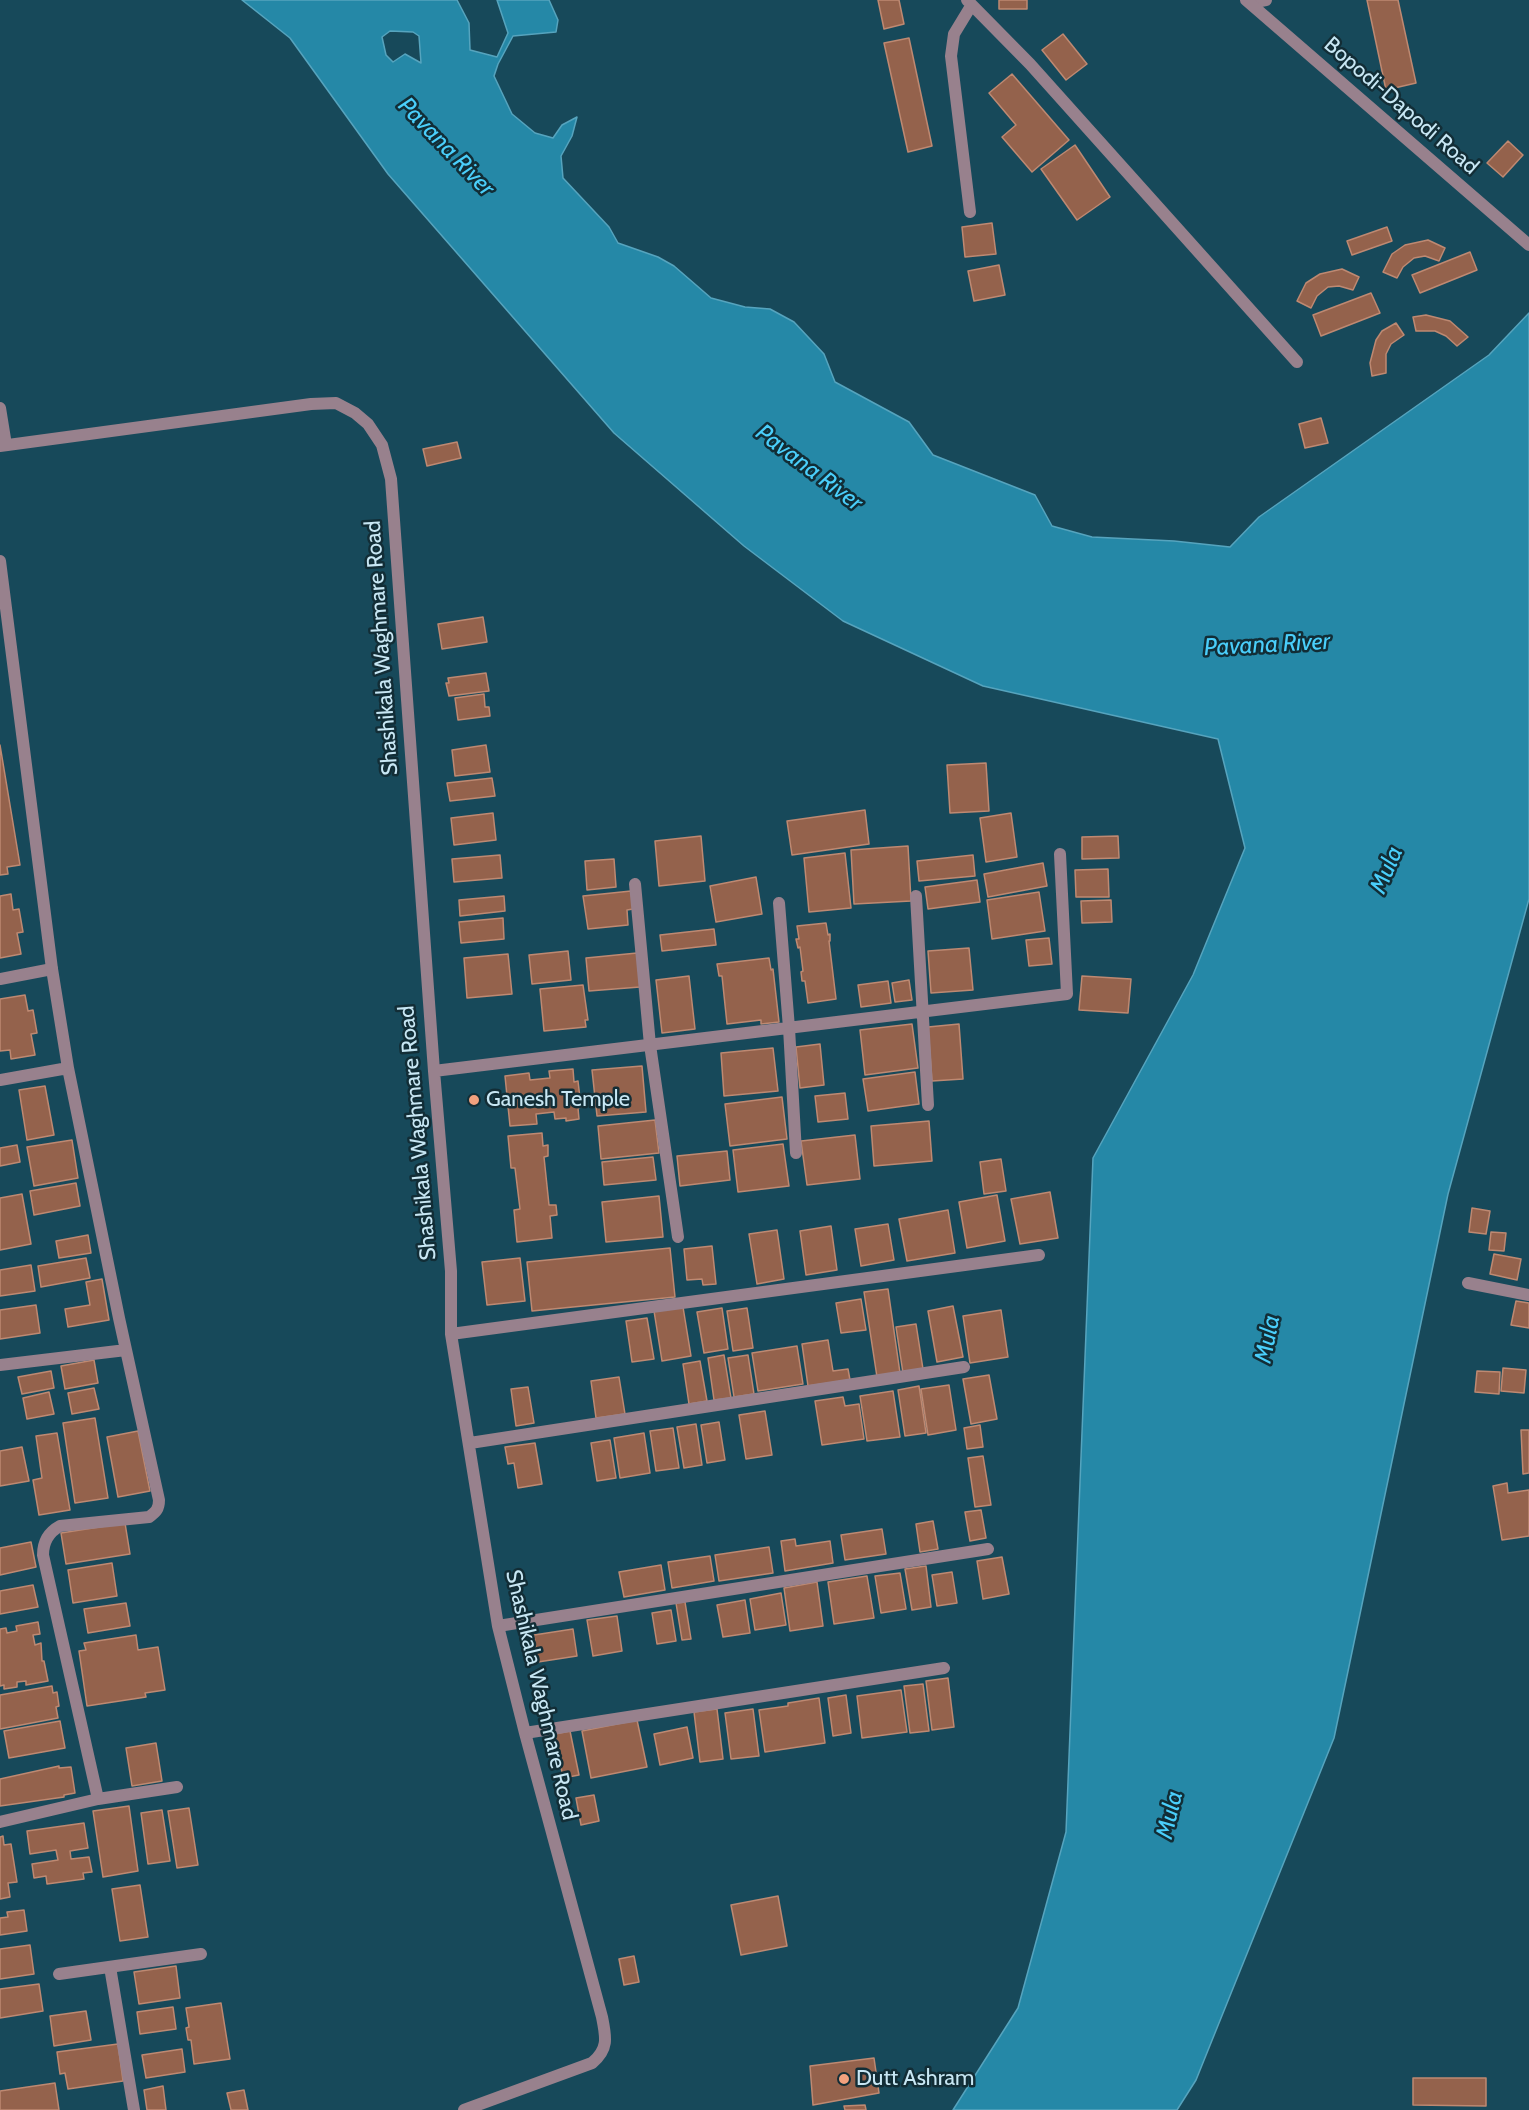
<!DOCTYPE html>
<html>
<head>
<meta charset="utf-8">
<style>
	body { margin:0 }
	canvas { display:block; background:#17495a }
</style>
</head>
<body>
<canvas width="1529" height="2110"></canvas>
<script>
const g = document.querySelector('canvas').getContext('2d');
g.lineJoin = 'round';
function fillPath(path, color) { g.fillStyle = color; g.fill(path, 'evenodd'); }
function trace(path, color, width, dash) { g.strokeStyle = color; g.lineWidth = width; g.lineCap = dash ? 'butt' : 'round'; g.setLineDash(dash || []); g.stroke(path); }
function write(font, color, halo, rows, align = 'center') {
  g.font = font + ' Cabin,sans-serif'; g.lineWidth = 5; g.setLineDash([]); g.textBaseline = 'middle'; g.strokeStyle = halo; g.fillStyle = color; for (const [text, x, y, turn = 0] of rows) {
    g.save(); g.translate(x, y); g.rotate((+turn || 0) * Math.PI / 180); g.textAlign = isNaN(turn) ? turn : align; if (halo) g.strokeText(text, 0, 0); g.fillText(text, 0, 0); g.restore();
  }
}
const water = new Path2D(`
	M242,0H457L469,23L470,50L497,57L508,33L497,0H549L558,20L556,32L513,36L498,64L494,76L512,114L535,133L553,138L562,125L577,117L572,136L561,156L563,178L609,227L618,243L658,257L674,266L711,298L745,307L770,309L794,322L824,354L835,382L909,422L933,455L1035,495L1052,526L1092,537L1174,541L1230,547L1259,517L1489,355L1529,313V899L1448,1194L1334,1738L1196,2080L1177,2110H953L1018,2008L1066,1832L1093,1158L1193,975L1245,848L1218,739L983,686L843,621L744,546L614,433L388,174L290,38ZM390,31L413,32L419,36L421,63L405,54L393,62L386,55L382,37Z`);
fillPath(water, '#2588a7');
trace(water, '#56a4be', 1.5);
const building = new Path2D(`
	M878,0H899L904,24L884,29Z
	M999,0H1027V9H999Z
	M1367,0H1398L1416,83L1386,90Z
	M1063,34L1087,64L1066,80L1042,50Z
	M909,38L932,146L908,152L884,43Z
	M1012,74L1069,140L1032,172L1002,137L1016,125L989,93Z
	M1508,141L1523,155L1503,177L1487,163Z
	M1075,145L1110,197L1077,220L1041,169Z
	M992,223L996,254L965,257L962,227Z
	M1387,227L1392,241L1352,255L1347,241Z
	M1428,240L1445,248L1439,261L1425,256L1414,258L1403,267L1397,278L1383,272L1392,254L1405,245Z
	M1470,252L1477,270L1420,293L1412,275Z
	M999,265L1005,295L974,301L968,271Z
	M1342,269L1359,277L1353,290L1339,286L1328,287L1317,296L1311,308L1297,301L1306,283L1320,274Z
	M1371,293L1380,313L1321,336L1313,315Z
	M1426,315L1450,321L1468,337L1457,346L1446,336L1435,331H1416L1413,317Z
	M1396,323L1404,335L1391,344L1386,354V373L1372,376L1370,363L1376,340L1382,331Z
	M1321,418L1328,443L1305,448L1299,424Z
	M457,442L461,458L427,466L423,449Z
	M483,617L487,642L442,649L438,624Z
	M486,673L489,691L449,696L446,683H449L448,678Z
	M484,694L485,707H489L490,716L458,720L455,698Z
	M0,745L20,865L7,867L8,874L0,875Z
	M486,745L490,772L455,776L452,750Z
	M986,763L989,811L950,813L947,765Z
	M492,778L495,796L450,801L447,783Z
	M865,810L869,844L792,855L787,821Z
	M493,813L496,840L454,845L451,818Z
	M1011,813L1017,857L986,862L980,818Z
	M701,836L705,881L659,886L655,841Z
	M1118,836L1119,858L1082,859V837Z
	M908,846L911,901L854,904L851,850Z
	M845,853L851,908L809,912L804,858Z
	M500,855L502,878L454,882L452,859Z
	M973,855L975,876L919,881L917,861Z
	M614,859L616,887L587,890L585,861Z
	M1043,863L1047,886L988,897L984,874Z
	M1108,869L1109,897H1076L1075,870Z
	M756,877L762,914L716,922L710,886Z
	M977,880L980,902L928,909L925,887Z
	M631,891L633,909L627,910L628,925L588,929L583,896Z
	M1039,892L1045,931L992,939L987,900Z
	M11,894L13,910L19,909L23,932L17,933L21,954L0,958V896Z
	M504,896L505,911L460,916L459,900Z
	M1111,900L1112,922L1082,923L1081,901Z
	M503,918L504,939L461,943L459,922Z
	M826,923L828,935L830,934V941H829L836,999L808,1003L805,981H802L801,972L803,971L800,947L798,948L796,939H799L797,926Z
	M714,929L716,945L662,951L660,935Z
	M1049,938L1052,964L1029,966L1026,940Z
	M969,948L973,990L931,993L928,951Z
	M568,951L571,980L532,984L529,955Z
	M637,953L640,987L589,991L586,958Z
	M508,954L512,994L467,998L464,958Z
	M769,958L771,970L773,969L779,1022L761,1024V1020L727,1024L722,976H719L717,964Z
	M689,976L695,1029L662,1033L656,980Z
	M1082,976L1131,979L1128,1013L1079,1010Z
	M909,980L912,1000L895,1002L892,983Z
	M888,981L891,1003L861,1007L858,985Z
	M583,985L588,1020H585L586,1027L544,1031L540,989Z
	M25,995L28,1011L33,1010L37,1033L31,1034L35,1055L11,1059L10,1050L0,1051V999Z
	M912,1024L918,1068L865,1075L860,1030Z
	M959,1024L963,1079L932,1081L928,1027Z
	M820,1044L824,1085L800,1088L796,1047Z
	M773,1048L778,1091L724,1096L721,1053Z
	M642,1066L646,1112L597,1116L592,1070Z
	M573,1069L574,1082L578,1081L581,1107L578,1108L579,1119L566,1121V1118L555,1119L554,1112L536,1114L537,1124L510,1126L505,1076L529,1073L530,1080L550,1078L549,1071Z
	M915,1072L919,1104L868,1111L863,1079Z
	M45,1086L54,1135L27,1140L19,1090Z
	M845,1093L848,1119L818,1122L815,1096Z
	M782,1097L787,1139L730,1146L725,1104Z
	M655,1120L659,1153L601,1159L598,1126Z
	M929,1121L932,1161L874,1166L871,1126Z
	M542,1133L543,1146L548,1145V1156L544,1157L549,1205H556L557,1215L550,1216L552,1238L517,1242L514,1210L520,1209L515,1168H511L508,1136Z
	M855,1135L860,1179L807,1185L801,1141Z
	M72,1140L78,1178L34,1186L27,1147Z
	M783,1144L789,1186L738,1192L733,1150Z
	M17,1145L20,1162L0,1166V1148Z
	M727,1151L730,1180L680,1186L677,1156Z
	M653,1157L656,1180L604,1185L602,1162Z
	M1001,1159L1006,1191L984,1194L980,1162Z
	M76,1183L80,1206L34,1215L30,1191Z
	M1050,1192L1058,1238L1020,1244L1011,1199Z
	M22,1194L31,1244L0,1250V1198Z
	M997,1195L1005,1241L967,1248L959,1202Z
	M659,1196L663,1237L606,1242L602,1202Z
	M1472,1208L1490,1211L1486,1234L1469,1232Z
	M948,1210L955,1253L907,1261L899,1219Z
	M888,1224L894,1260L861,1266L855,1229Z
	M831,1226L837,1270L806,1275L800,1231Z
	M777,1230L784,1279L757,1284L749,1234Z
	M1491,1232L1506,1233L1504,1251L1489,1250Z
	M88,1235L91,1253L59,1258L56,1241Z
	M712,1246L716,1284L703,1285L702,1279L687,1280L684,1249Z
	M670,1248L675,1297L532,1311L527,1262Z
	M1494,1254L1521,1259L1517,1280L1490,1274Z
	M86,1258L90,1278L41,1287L38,1266Z
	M520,1258L525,1301L487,1305L482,1262Z
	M31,1265L35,1291L0,1296V1270Z
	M102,1279L109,1320L68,1327L65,1309L90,1305L86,1282Z
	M888,1289L900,1373L877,1377L864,1292Z
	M861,1299L866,1330L841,1333L836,1303Z
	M1516,1301L1529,1303V1328L1511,1325Z
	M36,1305L40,1333L0,1339V1310Z
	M953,1306L963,1357L937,1362L928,1311Z
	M683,1307L691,1356L662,1361L654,1311Z
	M722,1308L728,1349L704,1353L697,1312Z
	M747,1308L753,1348L733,1351L727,1311Z
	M1001,1310L1008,1357L970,1363L963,1316Z
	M647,1318L654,1359L632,1362L626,1321Z
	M916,1324L923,1369L903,1373L896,1327Z
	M828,1340L833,1371L848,1369L850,1380L808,1386L802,1344Z
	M797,1346L803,1384L758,1391L752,1353Z
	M724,1355L731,1398L714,1400L708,1358Z
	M748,1355L754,1394L734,1397L728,1358Z
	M94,1360L98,1383L65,1389L61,1366Z
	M700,1361L707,1401L689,1404L683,1364Z
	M1503,1368L1526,1370L1524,1393L1501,1391Z
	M51,1371L54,1388L22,1394L18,1377Z
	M1477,1371L1500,1372L1499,1394L1475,1392Z
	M989,1375L997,1419L971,1424L963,1379Z
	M619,1377L625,1414L596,1418L591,1381Z
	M949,1385L956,1430L928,1435L921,1389Z
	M919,1386L926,1433L905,1436L898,1390Z
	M528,1387L534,1423L516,1426L511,1389Z
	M94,1388L99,1409L72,1414L68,1393Z
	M893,1391L900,1437L867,1441L860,1396Z
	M49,1392L54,1414L27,1419L23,1398Z
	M843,1397L845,1406L859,1404L864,1439L822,1445L815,1401Z
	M765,1411L772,1455L746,1459L739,1415Z
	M95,1418L108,1498L75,1503L63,1423Z
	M719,1422L725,1460L707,1463L701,1425Z
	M696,1424L702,1465L684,1468L677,1427Z
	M980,1425L983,1447L967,1449L964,1428Z
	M673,1428L679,1468L656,1471L650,1431Z
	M1521,1430H1529V1473L1523,1474Z
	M138,1431L150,1491L118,1497L107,1437Z
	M57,1433L70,1510L39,1515L33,1480L42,1478L36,1436Z
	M644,1433L650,1473L620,1478L614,1438Z
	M610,1440L616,1478L597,1481L591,1443Z
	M535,1443L542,1484L518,1488L514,1463L508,1464L505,1447Z
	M22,1447L29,1481L0,1486V1451Z
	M983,1456L991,1505L975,1507L968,1458Z
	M1507,1483L1508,1493L1529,1490V1536L1502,1540L1493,1486Z
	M981,1510L986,1538L970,1541L965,1512Z
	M933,1521L938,1549L920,1552L916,1524Z
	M125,1523L130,1554L66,1564L61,1533Z
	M882,1529L886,1554L845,1560L841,1535Z
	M795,1539L796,1546L830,1541L833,1563L785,1571L781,1541Z
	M31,1542L36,1567L0,1575V1548Z
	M769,1547L773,1573L719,1581L715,1555Z
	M710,1556L714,1581L672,1588L668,1562Z
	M1002,1557L1009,1594L983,1599L977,1561Z
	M112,1563L117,1596L73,1603L68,1570Z
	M661,1565L665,1590L624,1597L619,1572Z
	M926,1566L931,1607L912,1610L905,1569Z
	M952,1572L957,1603L937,1606L932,1575Z
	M900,1573L906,1609L881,1613L875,1576Z
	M867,1576L874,1618L834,1624L828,1582Z
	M817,1582L823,1626L790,1631L784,1588Z
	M33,1585L38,1607L0,1614V1591Z
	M781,1593L786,1625L755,1630L750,1599Z
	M745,1600L750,1633L723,1637L717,1605Z
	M685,1602L691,1639L682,1640L676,1603Z
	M126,1603L130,1626L88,1633L84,1609Z
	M671,1610L676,1641L657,1644L652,1613Z
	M617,1616L622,1651L593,1656L587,1620Z
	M38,1622L40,1634L33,1635L35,1645L41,1643L42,1661H44L48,1681L26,1685V1681L17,1682V1687L4,1689V1685L0,1686V1629L6,1628L7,1633L17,1631L16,1626Z
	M573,1629L577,1656L538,1662L534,1635Z
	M136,1635L138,1650L158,1647L165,1690L145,1693L146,1697L87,1706L79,1651L86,1650L84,1643Z
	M948,1678L954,1727L932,1730L926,1681Z
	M923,1684L929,1731L910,1733L904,1686Z
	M52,1686L53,1693L57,1692L59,1706L56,1707L58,1718L0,1729V1695Z
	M901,1690L907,1732L862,1738L857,1696Z
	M846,1695L851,1733L833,1736L828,1698Z
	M819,1698L825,1743L765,1752L759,1710L788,1706V1703Z
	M717,1709L723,1759L700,1762L694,1712Z
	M753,1709L759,1756L731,1759L725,1713Z
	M637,1720L647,1767L591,1778L582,1731Z
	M60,1721L65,1748L9,1758L4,1731Z
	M687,1727L693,1758L660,1765L654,1734Z
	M570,1731L579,1775L563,1778L555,1734Z
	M156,1743L162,1781L132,1786L126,1748Z
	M59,1766V1768L71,1767L75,1793L64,1795V1797L0,1806V1779Z
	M594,1795L599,1821L581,1825L576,1798Z
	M129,1806L138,1871L103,1877L93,1811Z
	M189,1808L198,1865L177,1868L168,1811Z
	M162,1810L170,1861L148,1864L141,1813Z
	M84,1823L88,1848L70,1851L71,1859L89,1857L92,1872L83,1873L84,1879L47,1884L46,1876L34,1878L32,1864L58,1860L56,1850L30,1854L27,1831Z
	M3,1836L4,1845L11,1844L17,1882L8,1883L10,1897L0,1899V1837Z
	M140,1885L148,1937L120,1941L112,1889Z
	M778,1896L787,1946L741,1955L731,1905Z
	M24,1910L27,1931L0,1935V1918L8,1917L7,1912Z
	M30,1945L34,1974L0,1979V1949Z
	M634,1956L639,1982L624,1985L619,1959Z
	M176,1966L180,1998L139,2004L134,1972Z
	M39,1984L43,2011L0,2018V1989Z
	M221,2003L230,2059L194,2064L191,2040H188L186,2028L189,2027L186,2008Z
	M173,2007L176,2029L140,2034L137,2012Z
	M86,2011L91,2040L54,2046L50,2016Z
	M118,2044L123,2081L68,2089L65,2073L60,2074L57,2052Z
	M182,2049L185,2072L146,2078L142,2055Z
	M874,2058L879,2093L813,2105L810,2066Z
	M1413,2078H1486V2106L1413,2105Z
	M55,2083L59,2110H0V2091Z
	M163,2086L166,2110H147L144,2090Z
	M244,2090L248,2110H231L227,2093Z
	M865,2105L866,2110H845L844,2106Z`);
fillPath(building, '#94624c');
trace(building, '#be8972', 1.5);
trace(new Path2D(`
	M0,979L52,969`), '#98818d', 12);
trace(new Path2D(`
	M967,0L1030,64L1297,362
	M1250,3L1266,0
	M970,212L951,56L954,34L971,6
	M0,408L6,445
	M0,446L311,404L336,403L355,413L368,424L382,445L391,479L434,1071L451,1271V1334L498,1626L525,1733L602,2017C606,2037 609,2049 592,2063L464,2110
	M0,561L52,969L68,1068L119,1318L159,1500C159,1509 156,1512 149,1517L60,1526C49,1532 43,1542 43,1555L98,1799
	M635,884L650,1045L678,1237
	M916,896L928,1105
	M779,903L789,1028L796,1153
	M434,1071L1067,994L1060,854
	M0,1080L68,1068
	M1468,1283L1529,1295
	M451,1334L1039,1255
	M0,1365L126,1350
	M470,1443L964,1367
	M498,1626L988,1549
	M525,1733L944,1668
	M0,1822L98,1799L177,1787
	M110,1967L134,2110
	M59,1974L201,1954`), '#98818d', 12);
trace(new Path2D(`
	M1246,0L1529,245`), '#98818d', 12);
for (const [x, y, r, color] of [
	[474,1100,6,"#f2a17e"],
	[844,2079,6,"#f2a17e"]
]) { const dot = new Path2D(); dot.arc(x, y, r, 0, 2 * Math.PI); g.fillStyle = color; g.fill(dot); trace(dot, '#122d36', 2); }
write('22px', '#c8e7f4', '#122d36', [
	["Bopodi-Dapodi Road",1401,106,41],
	["Shashikala Waghmare Road",382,648,-94],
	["Shashikala Waghmare Road",418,1133,-95],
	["Shashikala Waghmare Road",541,1695,77]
]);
write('22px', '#c8e7f4', '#122d36', [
	["Ganesh Temple",486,1100],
	["Dutt Ashram",856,2079]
], 'left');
write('italic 24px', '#4acffb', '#122d36', [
	["Pavana River",446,147,46],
	["Pavana River",809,468,37],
	["Pavana River",1267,645,-3],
	["Mula",1387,870,-67],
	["Mula",1268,1339,-79],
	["Mula",1170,1815,-77]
]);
</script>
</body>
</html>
